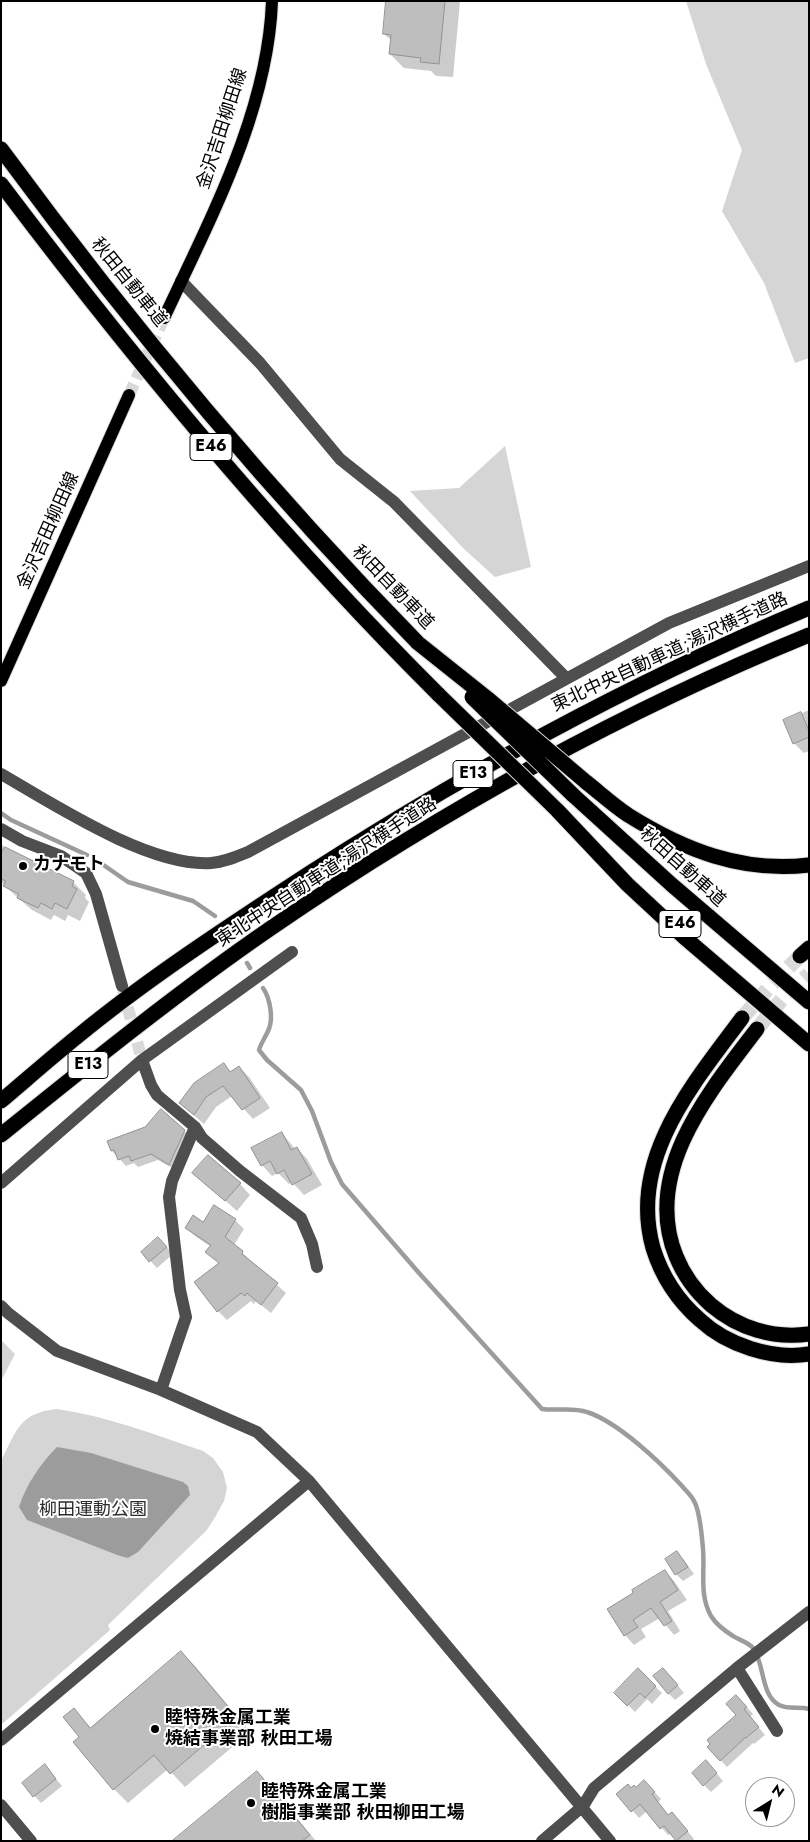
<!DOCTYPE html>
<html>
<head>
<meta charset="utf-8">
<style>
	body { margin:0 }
	#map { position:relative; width:810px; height:1842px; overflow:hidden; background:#fff; font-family:Jost,sans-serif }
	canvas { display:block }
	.frame { position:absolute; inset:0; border:2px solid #000; pointer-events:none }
	.north { position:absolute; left:745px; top:1777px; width:50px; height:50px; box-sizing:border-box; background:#fff; border:1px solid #999; border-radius:50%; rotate:36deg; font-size:14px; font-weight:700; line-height:20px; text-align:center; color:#000 }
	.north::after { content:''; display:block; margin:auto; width:18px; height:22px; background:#000; clip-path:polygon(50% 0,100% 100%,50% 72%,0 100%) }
</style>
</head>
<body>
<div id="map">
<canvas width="810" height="1842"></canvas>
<div class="frame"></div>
<div class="north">N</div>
</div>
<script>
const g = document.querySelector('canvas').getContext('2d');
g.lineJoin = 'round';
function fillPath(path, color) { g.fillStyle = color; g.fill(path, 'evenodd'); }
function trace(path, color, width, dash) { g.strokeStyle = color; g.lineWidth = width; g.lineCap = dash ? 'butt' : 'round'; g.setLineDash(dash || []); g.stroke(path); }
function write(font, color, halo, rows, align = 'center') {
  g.font = font + ' Jost,"Noto Sans JP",sans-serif'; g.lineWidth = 4; g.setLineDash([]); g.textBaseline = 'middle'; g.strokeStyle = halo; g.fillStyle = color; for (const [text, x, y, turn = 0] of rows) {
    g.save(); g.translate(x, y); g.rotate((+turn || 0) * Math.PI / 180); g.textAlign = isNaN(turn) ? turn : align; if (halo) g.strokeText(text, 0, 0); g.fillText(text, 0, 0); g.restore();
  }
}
fillPath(new Path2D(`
	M686,1H809V358L795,363L764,283L722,211L742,150L706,64Z
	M505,446L531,567L495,577L464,549L410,491L459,488Z
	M1,1340L15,1354L1,1381Z
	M57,1409C107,1416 156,1435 203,1451L213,1458L223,1472L227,1488L224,1501L214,1519L206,1531L108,1625L110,1630L1,1725V1461C17,1430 19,1413 57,1409Z`), '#d5d5d5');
fillPath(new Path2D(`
	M57,1447L91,1453L183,1482L188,1486L190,1495L138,1552L128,1558L120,1556L27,1520L19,1507C26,1485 40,1464 57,1447Z`), '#9c9c9c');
fillPath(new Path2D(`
	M387,1H460L453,77L436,76L431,71L404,68L390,54L392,41L384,34Z
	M809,710V751L804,753L794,743L784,721Z
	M1,844L5,848L73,882L86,895L85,898L89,902L80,921L68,915L65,921L54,915L51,920L32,910L18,898L1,882Z
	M223,1065L231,1072L239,1067L249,1077L270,1108L253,1119L232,1096L216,1107L204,1124L191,1113L181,1103Z
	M184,1131L191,1137L176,1170L158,1160L138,1167L134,1163L126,1166L112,1151L109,1141Z
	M282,1133L295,1149L297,1148L307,1159L322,1185L304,1195L292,1182L289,1184L278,1173L272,1176L262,1165Z
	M205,1183L240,1184L250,1195L237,1211Z
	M235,1220L244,1229L234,1245L251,1261V1262L286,1293L271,1313L256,1301L254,1304L251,1301L227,1320L218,1311L220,1264L207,1252L211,1247L195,1236L186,1227Z
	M165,1245L173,1254L157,1268L142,1252Z
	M677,1553L684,1560L694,1574L683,1581L676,1574Z
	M665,1571L674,1581L687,1600L668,1611L680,1631L674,1635L660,1618L641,1629L646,1637L634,1645L625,1635L635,1593Z
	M181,1652L195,1666L250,1732L185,1787L168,1769L128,1803L114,1789L81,1737L74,1710L91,1728Z
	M638,1670L662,1693L652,1704L647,1699L635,1712L616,1693Z
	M670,1676L684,1693L675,1700L668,1693Z
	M743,1703L753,1714L750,1717L765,1735L754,1744L753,1743L727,1767L708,1747L738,1716Z
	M45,1766L62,1786L41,1803L23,1783Z
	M713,1769L723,1781L711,1792L704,1785Z
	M257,1773L271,1787L316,1841H174Z
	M636,1788H651L661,1799L658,1802L669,1816L679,1821L694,1839L692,1841H678L672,1833L668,1835L647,1811L639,1818L618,1794Z`), '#0003');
trace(new Path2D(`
	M1,813L11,820L87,855
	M102,864L128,882L193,901L215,916
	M247,963L250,968
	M263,988C270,998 274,1019 268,1031C265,1038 261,1043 259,1050L267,1060L301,1090L312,1111L331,1162L342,1184L419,1273L542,1409C557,1411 573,1407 587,1412C618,1422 660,1462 682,1486C686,1491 691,1495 694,1501C700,1511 702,1537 703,1549C705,1572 699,1595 711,1616C716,1624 725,1631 733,1636C739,1640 748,1642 753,1648C765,1664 760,1694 779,1705C789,1710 799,1706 809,1709`), '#9c9c9c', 4.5);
const building = new Path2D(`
	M386,1H445L439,64L420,62L421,58L389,54L391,35L383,34Z
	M801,712L809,731V737L793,744L783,720Z
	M5,847L74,881L72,886L77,889L67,909L55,903L52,909L41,903L38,908L17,898L19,894L3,886L6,881L1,879V854Z
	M224,1063L230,1072L239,1066L260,1098L242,1110L223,1086L206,1097L194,1115L179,1103L194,1083Z
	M161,1109L185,1130L169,1165L151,1154L131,1161L129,1156L118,1160L114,1150L111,1151L107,1141L145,1127Z
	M282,1132L291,1150L297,1147L312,1174L292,1185L284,1170L277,1174L270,1161L261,1166L251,1148Z
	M208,1155L241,1183L225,1201L192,1173Z
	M214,1205L236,1219L225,1237L243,1251L242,1254L278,1283L261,1305L247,1293L245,1296L241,1293L217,1312L194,1282L219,1263L205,1252L211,1245L185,1228L193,1215L203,1222Z
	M158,1237L167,1247L149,1262L141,1252Z
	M677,1551L688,1567L675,1575L665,1559Z
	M665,1570L678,1590L660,1602L672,1621L664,1626L651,1608L633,1620L638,1627L624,1636L607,1609L633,1593L632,1590Z
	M181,1651L237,1717L170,1774L154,1755L113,1790L73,1742L79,1737L63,1717L74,1708L90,1728Z
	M638,1668L656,1686L645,1698L640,1693L627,1706L614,1693Z
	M663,1668L678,1685L668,1694L653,1676Z
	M736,1695L747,1707L744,1709L759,1727L746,1738V1737L720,1761L707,1747L710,1744L707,1740L736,1715L726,1704Z
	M706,1760L717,1773L703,1786L692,1773Z
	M45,1764L56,1779L33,1797L22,1783Z
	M257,1771L310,1835L302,1841H172Z
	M644,1780L655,1792L652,1794L668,1815L672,1812L688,1831L676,1841L664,1826L660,1829L640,1804L631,1812L616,1794L628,1784L631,1788L634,1785L636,1787Z`);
fillPath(building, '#bebebe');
trace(building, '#929292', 1);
trace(new Path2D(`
	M123,990L142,1060`), '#d9d9d9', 12, [12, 6]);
trace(new Path2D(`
	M129,395L164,318`), '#d9d9d9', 12, [12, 6]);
trace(new Path2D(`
	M742,1018L771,985L800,956
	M757,1029L783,998L809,974`), '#d9d9d9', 15, [15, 8]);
const major = new Path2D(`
	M164,318C210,219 268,112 272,1
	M1,681L129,395`);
const highway = new Path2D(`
	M1,149C129,323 267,489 418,643
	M1,184C136,363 280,537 439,695
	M586,782C600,793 613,805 628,815C684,850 742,873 809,865
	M573,795L672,885L809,1002
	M557,810L627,884L684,937L809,1044
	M800,956L809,948
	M742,1018C693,1084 628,1159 653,1248C662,1277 677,1300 700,1320C727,1345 772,1360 809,1354
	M757,1029C709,1092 642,1172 676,1256C684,1276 695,1291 711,1305C738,1328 773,1339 809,1334
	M1,1101C27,1079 52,1057 78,1036C140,985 209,939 276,895C445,784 622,686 809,608
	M1,1135C89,1064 178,992 271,928C439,813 620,712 809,635`);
trace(major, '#dbdbdb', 14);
trace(highway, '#dbdbdb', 17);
trace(new Path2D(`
	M181,281L260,363L340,459L394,502L566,678
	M1,774C55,805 149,867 211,863C224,862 236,857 248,852L669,623L809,566
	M1,829L22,841L61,856L86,873L96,894L122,986
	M142,1060L151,1085L157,1095L195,1127L202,1138L240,1171L301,1218L312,1244L317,1267
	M1,1183L142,1060L292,952
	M1,1306L8,1313L57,1351L161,1390L257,1432L309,1481L610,1841
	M161,1390L186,1317L180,1290L169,1197L172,1181L195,1127
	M737,1668L777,1731
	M1,1740L309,1481
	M1,1805L31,1841
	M542,1841L583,1806L594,1788L737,1668L809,1612`), '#4e4e4e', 12);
trace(major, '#000', 12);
trace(highway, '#000', 15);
const highwayBridge = new Path2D(`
	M418,643L487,698L586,782
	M439,695L557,810
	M472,697L573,795`);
trace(highwayBridge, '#dbdbdb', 17, []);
trace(highwayBridge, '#000', 15);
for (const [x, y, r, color] of [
	[23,866,5,"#000"],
	[155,1729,5,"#000"],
	[251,1803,5,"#000"]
]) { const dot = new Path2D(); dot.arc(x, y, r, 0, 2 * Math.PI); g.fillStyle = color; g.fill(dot); trace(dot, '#fff', 2); }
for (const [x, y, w] of [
	[211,447,42],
	[473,774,40],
	[680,924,42],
	[88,1065,40]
]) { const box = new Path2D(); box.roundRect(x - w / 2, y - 13.5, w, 27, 4); g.fillStyle = '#fff'; g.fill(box); trace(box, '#000', 1); }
write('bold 16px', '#000', null, [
	["E46",211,447],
	["E13",473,774],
	["E46",680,924],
	["E13",88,1065]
]);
write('18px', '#000', '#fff', [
	["金沢吉田柳田線",223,129,-72],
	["秋田自動車道",128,283,51],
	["金沢吉田柳田線",49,531,-66],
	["秋田自動車道",392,588,46],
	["東北中央自動車道;湯沢横手道路",670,653,-25],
	["秋田自動車道",682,868,42],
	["東北中央自動車道;湯沢横手道路",327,873,-33]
]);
write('bold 18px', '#000', '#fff', [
	["カナモト",33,866],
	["睦特殊金属工業",165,1719],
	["焼結事業部 秋田工場",165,1740],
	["睦特殊金属工業",261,1793],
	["樹脂事業部 秋田柳田工場",261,1814]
], 'left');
write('18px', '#2c2c2c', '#fff', [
	["柳田運動公園",93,1511]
]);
</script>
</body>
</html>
